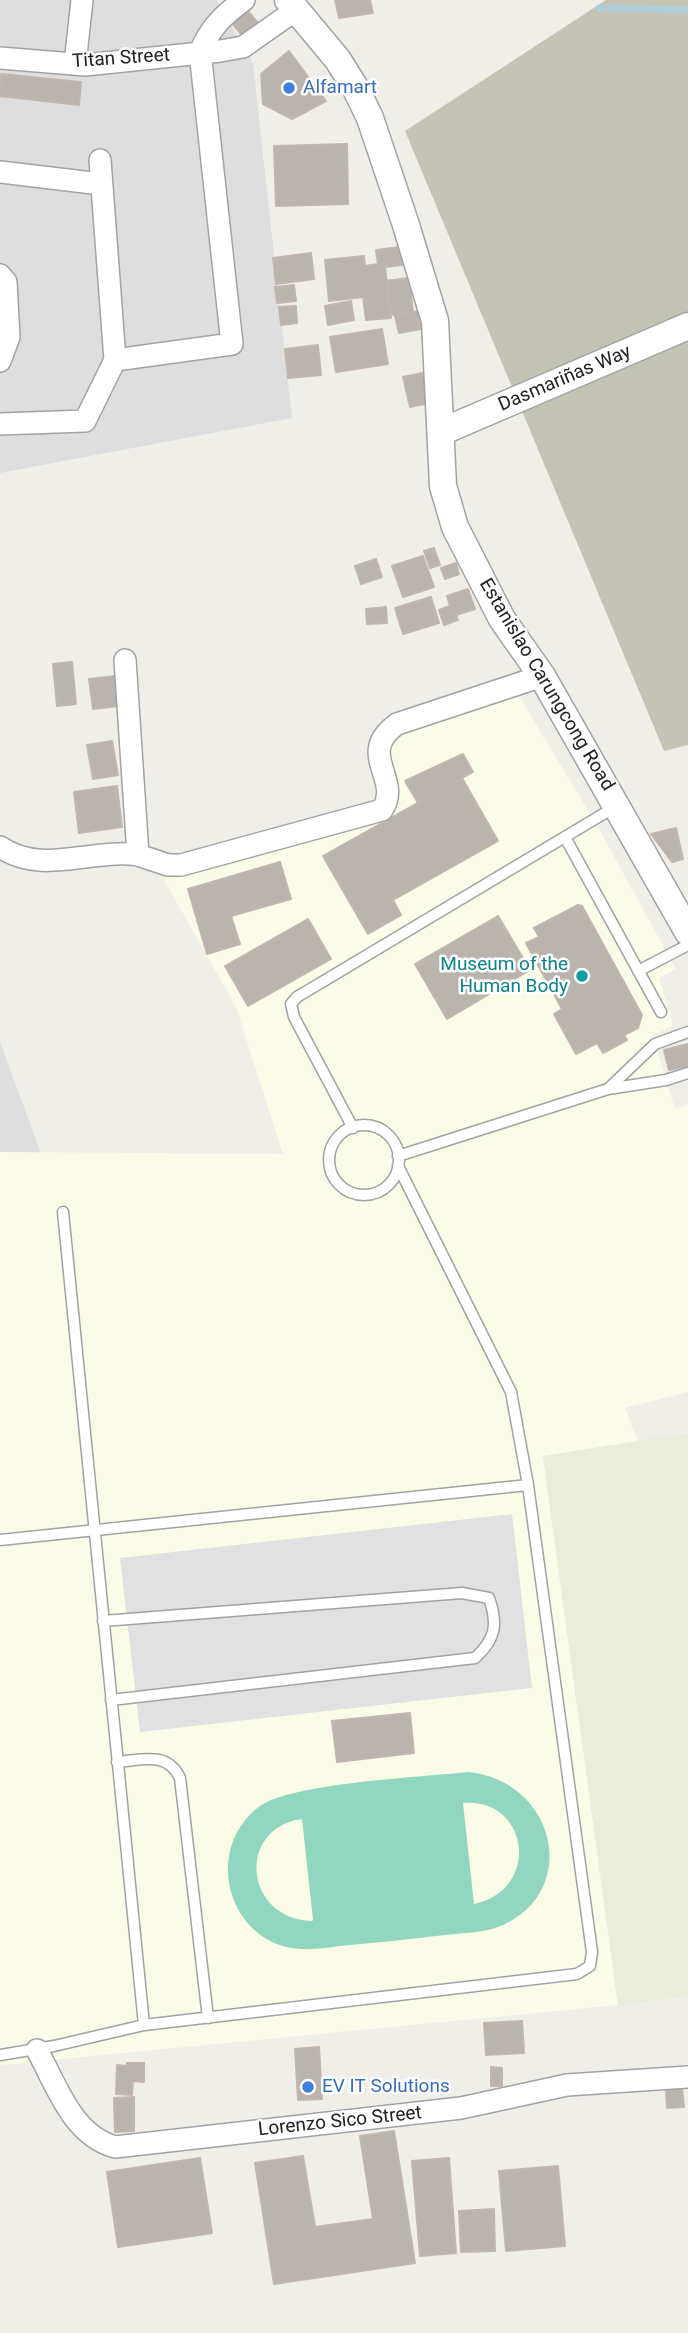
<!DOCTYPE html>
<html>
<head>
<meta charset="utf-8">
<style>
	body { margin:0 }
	canvas { display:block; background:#f0eee9 }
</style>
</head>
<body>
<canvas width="688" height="2333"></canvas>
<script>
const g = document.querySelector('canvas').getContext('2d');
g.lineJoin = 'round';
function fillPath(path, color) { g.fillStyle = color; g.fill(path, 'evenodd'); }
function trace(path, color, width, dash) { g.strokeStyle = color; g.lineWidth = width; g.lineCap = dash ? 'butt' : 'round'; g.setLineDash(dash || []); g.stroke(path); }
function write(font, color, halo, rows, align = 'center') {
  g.font = font + ' Roboto,sans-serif'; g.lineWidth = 5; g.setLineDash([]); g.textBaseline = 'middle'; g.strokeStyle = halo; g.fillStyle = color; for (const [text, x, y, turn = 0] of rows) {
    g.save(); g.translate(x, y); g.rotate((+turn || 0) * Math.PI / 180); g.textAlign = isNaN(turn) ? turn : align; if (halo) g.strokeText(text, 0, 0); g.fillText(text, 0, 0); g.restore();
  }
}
fillPath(new Path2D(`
	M0,0H217L253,63L292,418L0,473Z
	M0,1042L41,1153L0,1152Z`), '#dfdede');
fillPath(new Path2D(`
	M517,693L595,822L676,969L659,978L673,1025L653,1036L675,1109L688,1105V1392L625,1408L639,1443L543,1457L618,2005L0,2065V1152L283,1154L236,1007L163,878L385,816L395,808L398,797L385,747L390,736Z`), '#fbfce7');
fillPath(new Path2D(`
	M606,0H688V745L664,751L405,131Z`), '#c4c4b5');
fillPath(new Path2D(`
	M688,1433V1996L618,2005L543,1456Z`), '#eaedd7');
fillPath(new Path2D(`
	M468,1772C554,1780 582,1889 503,1925C485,1933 464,1933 445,1935C410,1939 375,1943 340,1946C318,1949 298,1952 277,1944C221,1921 210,1842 260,1806C292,1783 423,1777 468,1772ZM463,1803C529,1797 542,1890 474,1904ZM302,1819L313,1920L312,1921C244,1919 236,1828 302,1819Z`), '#91d6be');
fillPath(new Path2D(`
	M512,1514L532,1688L140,1732L120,1558Z`), '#e1e1e1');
trace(new Path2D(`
	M599,8L688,10`), '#afced9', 7);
const building = new Path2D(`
	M335,0H370L373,13L339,18Z
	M248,11L257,22L241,34L232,23Z
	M289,51L326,101L292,119L263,104L261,74Z
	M1,74L81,82L79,105L0,96Z
	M347,144L348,204L276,206L274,146Z
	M400,247L402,265L385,267L391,318L366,320L363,297L329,301L325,260L364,256L365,266L378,264L376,250Z
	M311,253L314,279L276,284L273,258Z
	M409,278L413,312L391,315L386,281Z
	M294,285L296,301L277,303L275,287Z
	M351,301L354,320L328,325L325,306Z
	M296,306L297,323L281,325L279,307Z
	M418,311L421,329L399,333L395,316Z
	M382,329L388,364L336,372L330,337Z
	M318,345L321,375L288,378L285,349Z
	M423,373L429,403L410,407L403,377Z
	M434,548L440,565L430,568L424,551Z
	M423,556L434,587L403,597L392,566Z
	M376,559L382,577L361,584L355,566Z
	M456,563L459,574L445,579L441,568Z
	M468,589L475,609L456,615L458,620L444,625L439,610L450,606L447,596Z
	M431,597L439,623L403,634L395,608Z
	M386,607L387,623L367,624L366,609Z
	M72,662L76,704L57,706L53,664Z
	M116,676L119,706L93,709L89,679Z
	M112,741L118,775L93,779L87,745Z
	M463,754L473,772L418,803L405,781Z
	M462,778L498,841L393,900L401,915L368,934L323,856Z
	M117,786L122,827L79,833L74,792Z
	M676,828L683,859L672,862L651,834Z
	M280,862L291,899L231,916L240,944L207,954L188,889Z
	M578,905L582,906L642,1015L638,1028L624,1035L627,1040L603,1053L597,1043L576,1054L554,1014L562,1009L526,943L539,937L534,928Z
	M498,916L530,970L447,1019L415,964Z
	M308,919L331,959L248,1006L225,966Z
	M688,1044V1066L669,1070L664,1050Z
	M410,1713L414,1753L337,1762L332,1721Z
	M522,2021L524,2053L486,2055L484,2023Z
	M319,2047L322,2099L298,2100L295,2049Z
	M127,2063H144V2082L133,2081L132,2095L116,2094L117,2065L127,2066Z
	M491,2067L502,2068V2086H491Z
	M682,2088L684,2107L667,2108L666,2089Z
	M134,2097V2131L115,2132L114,2098Z
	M394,2131L415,2263L274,2284L255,2163L303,2156L315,2227L373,2219L360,2136Z
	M200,2158L212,2233L118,2247L107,2172Z
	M449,2158L456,2253L420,2256L412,2161Z
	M558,2166L565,2246L506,2251L499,2171Z
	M494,2209L495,2251L461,2252L459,2211Z`);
fillPath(building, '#bab4af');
trace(building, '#c1b6ad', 2);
const service = new Path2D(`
	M566,839L661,1012
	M638,971L688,945
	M608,1089L655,1044L688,1032
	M329 1160a35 35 0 1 1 70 0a35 35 0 1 1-70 0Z
	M353,1128L294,1017L291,1004L297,997L615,807
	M398,1156L608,1089L666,1080L688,1073
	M63,1212L144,2025
	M0,1540L528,1485
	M103,1621L462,1593L489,1598C498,1624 496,1639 475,1658L111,1700
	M117,1762C143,1760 167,1751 180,1778L208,2018
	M0,2055L54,2046L144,2025L577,1974L590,1966L592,1952L528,1485L511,1392L398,1166`);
const minor = new Path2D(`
	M0,58L85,65L220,51L243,47L297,9
	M75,64L82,0
	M0,172L101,184
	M0,275L6,282L9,337L0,361
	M115,360L232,344L200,52C210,28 223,15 244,0
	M0,424L85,421L115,360L100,160
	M125,660L138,855L168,865H181L382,810C403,779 355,754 397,724L542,676
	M0,847C43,876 91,848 138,855
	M37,2050C57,2086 72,2135 115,2147L461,2108L567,2085L688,2077`);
const tertiary = new Path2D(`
	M288,0L338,60L356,89L370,118L406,225L435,321L443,486L455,527L502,619L542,676L688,932
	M441,432L688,326`);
trace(service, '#a2a2a2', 13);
trace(minor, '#a2a2a2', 24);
trace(tertiary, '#a2a2a2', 29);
trace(service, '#fff', 10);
trace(minor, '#fff', 21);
trace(tertiary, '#fff', 26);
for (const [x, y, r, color] of [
	[289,88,7,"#3f7fe0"],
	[582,976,7,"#0f9aa8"],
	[308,2087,7,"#3f7fe0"]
]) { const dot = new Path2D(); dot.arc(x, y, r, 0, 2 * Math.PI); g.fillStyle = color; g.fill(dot); trace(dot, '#fff', 2.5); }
write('19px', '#212121', '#fff', [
	["Titan Street",121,59,-4],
	["Dasmariñas Way",565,379,-23],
	["Estanislao Carungcong Road",546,685,59],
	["Lorenzo Sico Street",340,2122,-6]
]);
write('19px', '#366cbe', '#fff', [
	["Alfamart",303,88],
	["EV IT Solutions",322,2087]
], 'left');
write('19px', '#0d838f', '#fff', [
	["Museum of the",568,965],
	["Human Body",568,987]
], 'right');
</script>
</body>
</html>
